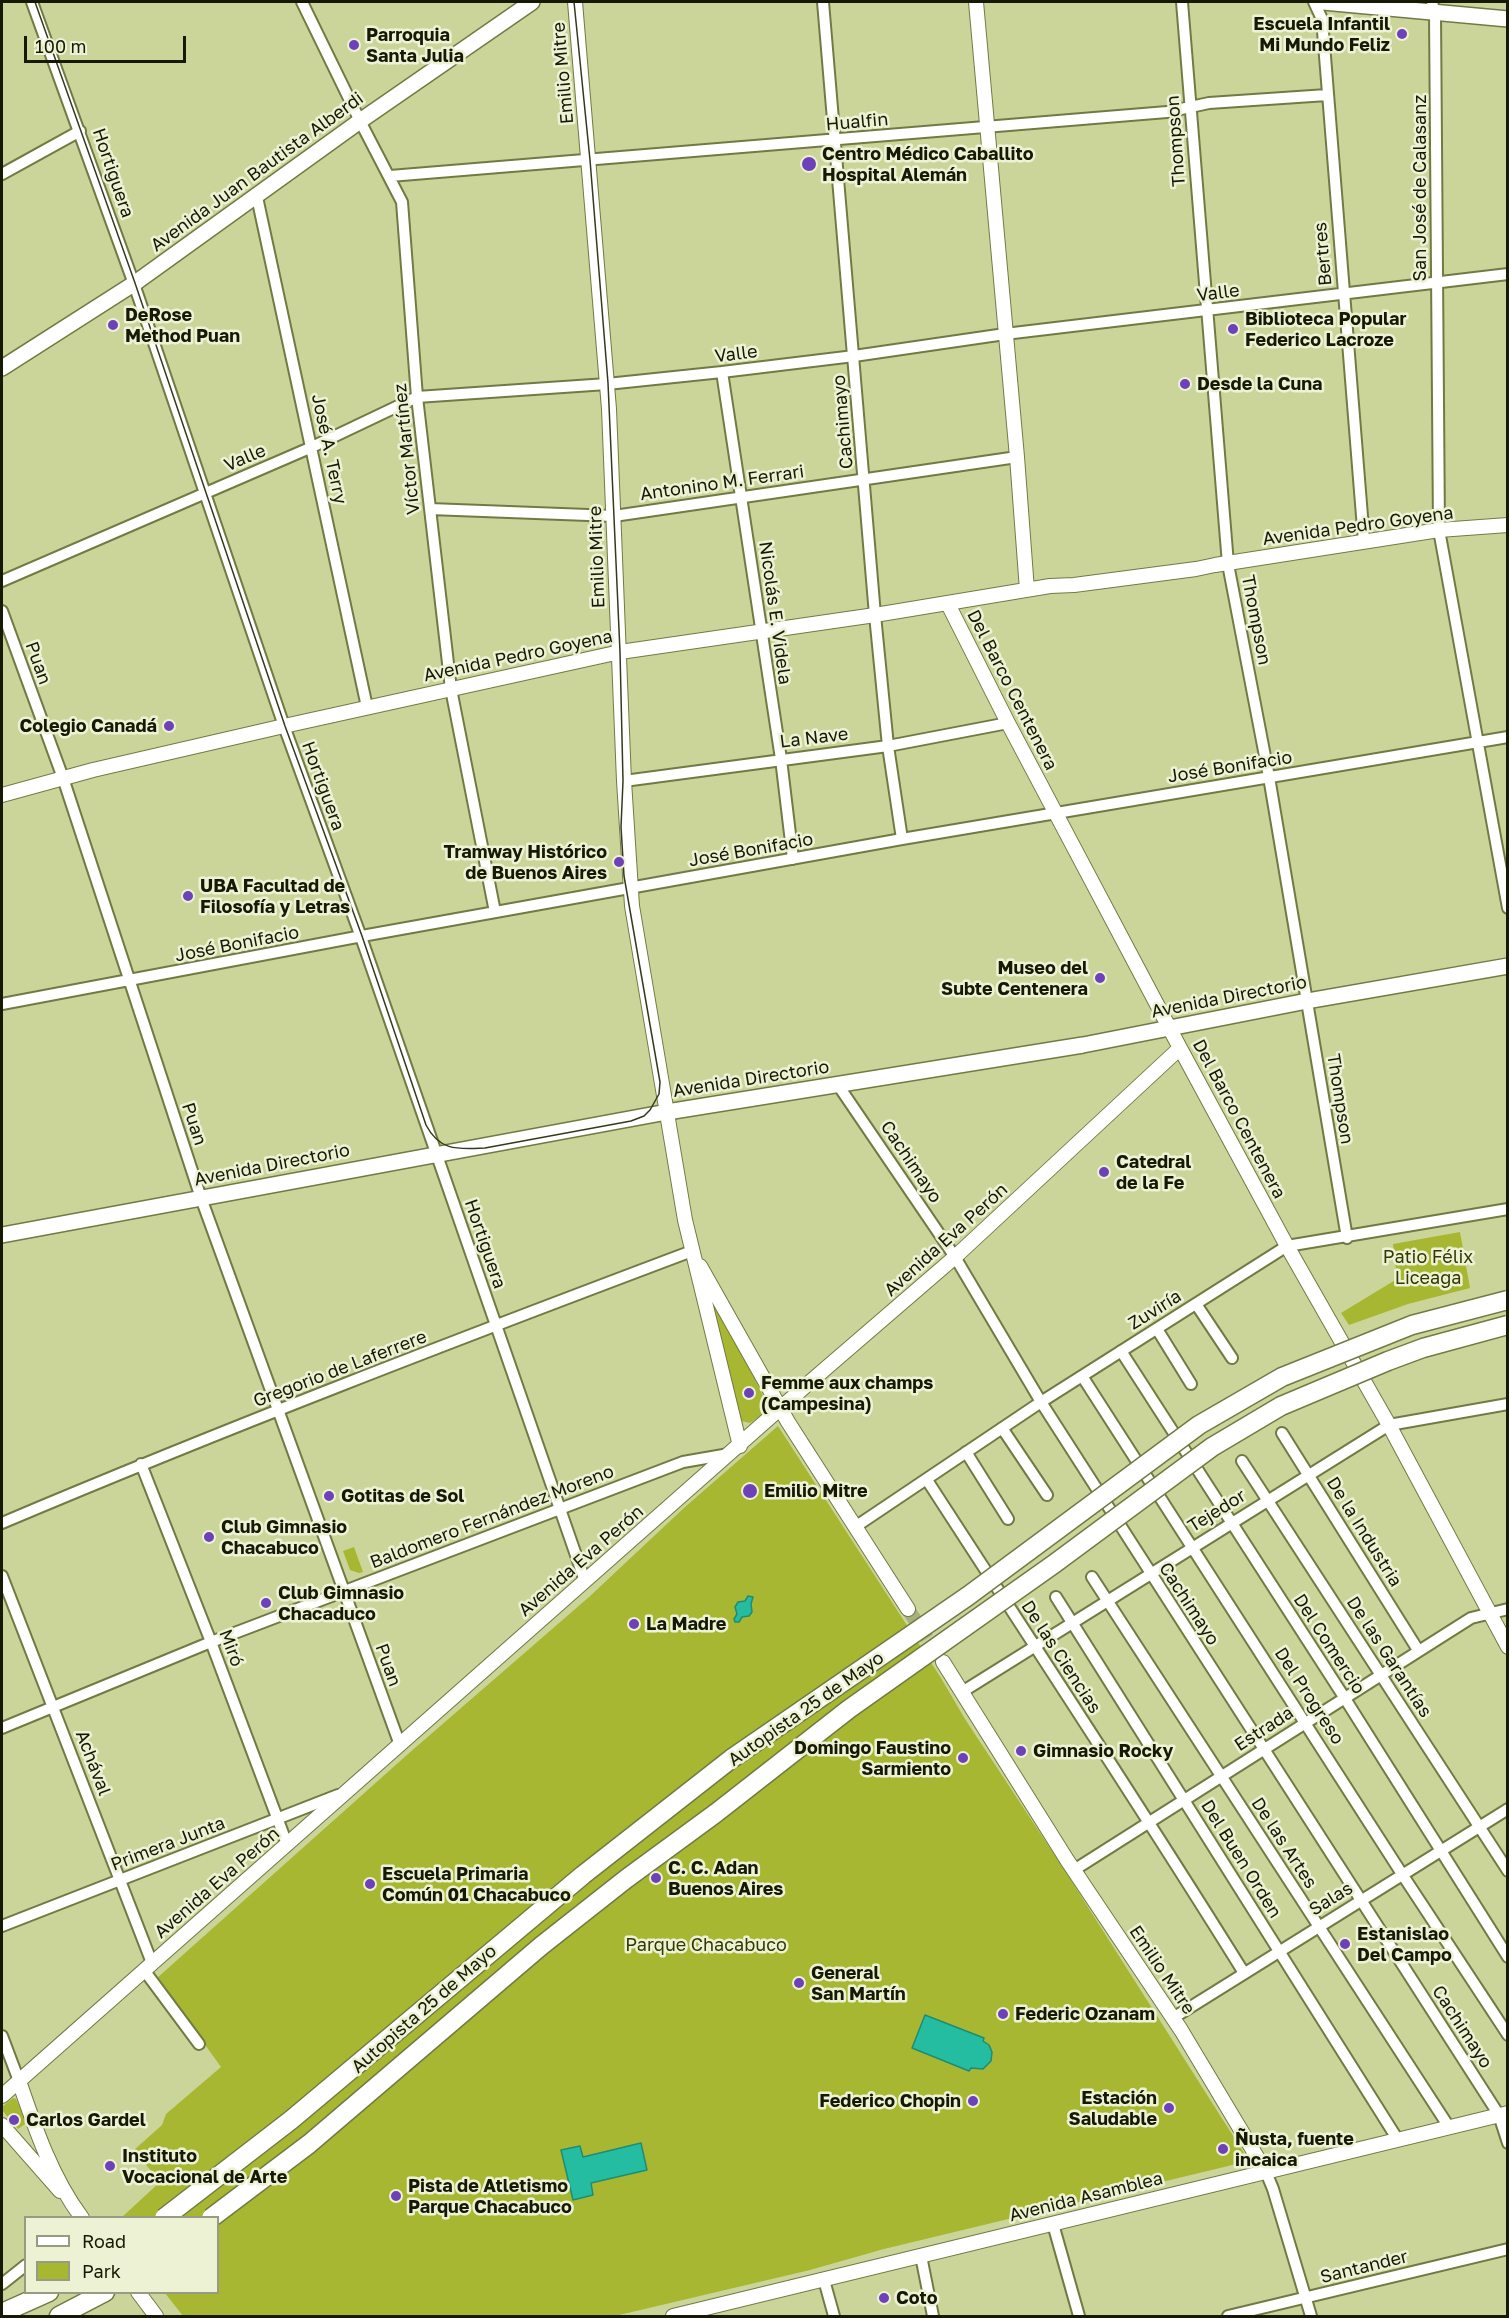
<!DOCTYPE html>
<html>
<head>
<meta charset="utf-8">
<style>
	body { margin:0 }
	#map { position:relative; width:1509px; height:2318px; overflow:hidden; background:#cbd59a; font-family:"Golos Text",sans-serif }
	canvas { display:block }
	.frame { position:absolute; inset:0; border:3px solid #161903; pointer-events:none }
	.legend { position:absolute; left:24px; top:2216px; width:195px; height:78px; box-sizing:border-box; background:#edf2d5; border:2px solid #979b81; margin:0; padding:8px 10px; list-style:none; font-size:18px; color:#161903 }
	.legend li { display:flex; align-items:center; gap:12px; height:30px }
	.legend b { width:30px; border:2px solid #979b81 }
	.scale { position:absolute; left:24px; top:36px; width:162px; height:27px; box-sizing:border-box; border:3px solid #161903; border-top:0; padding-left:8px; font-size:18px; line-height:21px; white-space:nowrap; color:#161903; -webkit-text-stroke:4px #edf2d5; paint-order:stroke }
</style>
</head>
<body>
<div id="map">
<canvas width="1509" height="2318"></canvas>
<div class="frame"></div>
<ul class="legend">
<li><b style="height:8px;background:#fff"></b>Road</li>
<li><b style="height:16px;background:#a8b731"></b>Park</li>
</ul>
<div class="scale">100 m</div>
</div>
<script>
const g = document.querySelector('canvas').getContext('2d');
g.lineJoin = 'round';
function fillPath(path, color) { g.fillStyle = color; g.fill(path, 'evenodd'); }
function trace(path, color, width, dash) { g.strokeStyle = color; g.lineWidth = width; g.lineCap = dash ? 'butt' : 'round'; g.setLineDash(dash || []); g.stroke(path); }
function write(font, color, halo, rows, align = 'center') {
  g.font = font + ' "Golos Text",sans-serif'; g.lineWidth = 5; g.setLineDash([]); g.textBaseline = 'middle'; g.strokeStyle = halo; g.fillStyle = color; for (const [text, x, y, turn = 0] of rows) {
    g.save(); g.translate(x, y); g.rotate((+turn || 0) * Math.PI / 180); g.textAlign = isNaN(turn) ? turn : align; if (halo) g.strokeText(text, 0, 0); g.fillText(text, 0, 0); g.restore();
  }
}
fillPath(new Path2D(`
	M1460,1232L1470,1288L1408,1304L1349,1325L1341,1313L1397,1279L1393,1244Z
	M700,1268L766,1402L765,1413L750,1423L741,1421Z
	M778,1426L941,1678L965,1719L1067,1874L1249,2161L884,2249L810,2270L615,2316H183L165,2293L218,2292V2218H121L160,2182L134,2150L162,2125L166,2114L221,2067L157,1978L408,1754L589,1597L685,1507Z
	M354,1547L363,1572L359,1573L350,1570L343,1551Z
	M13,2098L16,2099L26,2121L25,2124L18,2129L2,2110V2107Z`), '#a8b731');
const water = new Path2D(`
	M748,1596L753,1597L751,1604L752,1612L749,1616L742,1617L739,1622H735L734,1619L737,1614L735,1607L738,1602L745,1601Z
	M925,2015L984,2038L983,2041L989,2045L992,2052L991,2061L983,2069L971,2068L969,2071L912,2048Z
	M641,2143L647,2170L591,2183L593,2195L573,2200L561,2150L580,2146L583,2157Z`);
fillPath(water, '#24bda1');
trace(water, '#208c72', 1.5);
trace(new Path2D(`
	M908,1609L938,1656`), '#a7af7c', 14, [14, 7]);
const street = new Path2D(`
	M32,2L134,284L284,726L361,937L585,1581
	M302,2L360,121L402,202L417,397L451,689L495,912
	M823,2L875,615L888,746L902,839
	M1182,2L1228,564L1269,777L1347,1238
	M1314,2L1322,19L1364,541
	M1432,2L1435,14L1439,530L1508,908
	M2,174L80,131
	M390,176L1167,112L1209,103L1327,95
	M257,197L367,707
	M722,372L781,759L793,859
	M430,509L614,516L1017,457
	M2,581L312,447L417,397L607,384L722,372L854,356L1005,334L1508,274
	M2,611L63,778L201,1198L400,1745
	M624,781L888,746L1008,723
	M2,1004L362,936L902,839L1508,737
	M838,1085L955,1257L1041,1402L1499,2115L1508,2143
	M1196,1304L1232,1358
	M1157,1329L1191,1384
	M1121,1351L1344,1697L1508,1957
	M1082,1376L1402,1874L1508,2035
	M1002,1428L1047,1495
	M1282,1433L1418,1650
	M966,1452L1008,1519
	M1242,1461L1508,1871
	M141,1464L211,1642L287,1844
	M927,1480C1033,1644 1141,1807 1244,1973
	M2,1523C229,1427 461,1338 692,1251
	M855,1527L1041,1402L1287,1246L1508,1209
	M2,1576L152,1963
	M1092,1577L1449,2127
	M1056,1597L1398,2140
	M962,1692L1389,1425L1508,1404
	M2,1728L211,1642L683,1462L729,1454
	M1074,1870L1471,1618L1508,1609
	M2,1926L338,1795
	M144,1970L199,2044
	M1173,2018L1508,1809
	M2,2036L19,2081
	M1266,2172L1273,2189L1311,2316
	M1053,2224L1079,2316
	M921,2256L933,2316
	M824,2280L834,2316
	M2,2284L26,2265
	M1228,2316L1508,2249`);
const secondary = new Path2D(`
	M575,2L609,409L624,781L632,906L685,1220L740,1446
	M976,2L1017,457L1027,590
	M948,604L1008,723L1180,1048L1287,1246L1389,1425L1508,1647
	M2,795L93,770L284,726L620,652L875,615L1050,586L1074,585L1196,569L1215,565L1439,530L1508,525
	M700,1266L788,1422L908,1609
	M943,1662L1067,1860L1181,2030L1266,2172
	M19,2081C35,2128 52,2178 82,2218
	M2,2096L810,1382L955,1257L1180,1048
	M2,2125L60,2191
	M138,2292L156,2316
	M673,2316L1508,2113`);
const primary = new Path2D(`
	M1323,2L1508,19
	M2,368L135,283L360,121L532,2
	M2,1235L667,1112L1083,1045L1307,1001L1508,966`);
const highway = new Path2D(`
	M2,2313L49,2292
	M59,2316L105,2292`);
trace(street, '#727a43', 14);
trace(secondary, '#727a43', 16);
trace(primary, '#727a43', 18);
trace(highway, '#727a43', 21);
trace(street, '#fff', 10);
trace(secondary, '#fff', 14);
trace(primary, '#fff', 15);
trace(highway, '#fff', 18);
trace(new Path2D(`
	M35,2L135,283L285,726L362,936L426,1125C440,1152 459,1149 485,1148L631,1121L644,1116L650,1110L659,1094L660,1082L624,876L621,827L623,781L620,652L608,383L590,160L574,2`), '#35391d', 1.5);
const highwayBridge = new Path2D(`
	M164,2218L291,2120L583,1875L731,1759L968,1596L1199,1425L1282,1377L1412,1325L1508,1300
	M211,2218L309,2144L541,1946L626,1879L716,1813L849,1709L1054,1564L1212,1447L1281,1406L1388,1361L1423,1348L1508,1325`);
trace(highwayBridge, '#727a43', 21, []);
trace(highwayBridge, '#fff', 18);
for (const [x, y, r, color] of [
	[1402,34,6,"#6d41b9"],
	[354,45,6,"#6d41b9"],
	[809,164,8,"#6d41b9"],
	[113,325,6,"#6d41b9"],
	[1233,329,6,"#6d41b9"],
	[1185,384,6,"#6d41b9"],
	[169,726,6,"#6d41b9"],
	[619,862,6,"#6d41b9"],
	[188,896,6,"#6d41b9"],
	[1100,978,6,"#6d41b9"],
	[1104,1172,6,"#6d41b9"],
	[749,1393,6,"#6d41b9"],
	[750,1491,8,"#6d41b9"],
	[329,1496,6,"#6d41b9"],
	[209,1537,6,"#6d41b9"],
	[266,1603,6,"#6d41b9"],
	[634,1624,6,"#6d41b9"],
	[1021,1751,6,"#6d41b9"],
	[963,1758,6,"#6d41b9"],
	[656,1878,6,"#6d41b9"],
	[370,1884,6,"#6d41b9"],
	[1345,1944,6,"#6d41b9"],
	[799,1983,6,"#6d41b9"],
	[1003,2014,6,"#6d41b9"],
	[973,2101,6,"#6d41b9"],
	[1169,2108,6,"#6d41b9"],
	[14,2120,6,"#6d41b9"],
	[1223,2149,6,"#6d41b9"],
	[110,2166,6,"#6d41b9"],
	[396,2196,6,"#6d41b9"],
	[884,2298,6,"#6d41b9"]
]) { const dot = new Path2D(); dot.arc(x, y, r, 0, 2 * Math.PI); g.fillStyle = color; g.fill(dot); trace(dot, '#edf2d5', 2); }
write('bold 18px', '#161903', '#edf2d5', [
	["Escuela Infantil",1390,24,"right"],
	["Mi Mundo Feliz",1390,45,"right"],
	["Parroquia",366,35],
	["Santa Julia",366,56],
	["Centro Médico Caballito",822,154],
	["Hospital Alemán",822,175],
	["DeRose",125,315],
	["Method Puan",125,336],
	["Biblioteca Popular",1245,319],
	["Federico Lacroze",1245,340],
	["Desde la Cuna",1197,384],
	["Colegio Canadá",157,726,"right"],
	["Tramway Histórico",607,852,"right"],
	["de Buenos Aires",607,873,"right"],
	["UBA Facultad de",200,886],
	["Filosofía y Letras",200,907],
	["Museo del",1088,968,"right"],
	["Subte Centenera",1088,989,"right"],
	["Catedral",1116,1162],
	["de la Fe",1116,1183],
	["Femme aux champs",761,1383],
	["(Campesina)",761,1404],
	["Emilio Mitre",764,1491],
	["Gotitas de Sol",341,1496],
	["Club Gimnasio",221,1527],
	["Chacabuco",221,1548],
	["Club Gimnasio",278,1593],
	["Chacaduco",278,1614],
	["La Madre",646,1624],
	["Domingo Faustino",951,1748,"right"],
	["Sarmiento",951,1769,"right"],
	["Gimnasio Rocky",1033,1751],
	["C. C. Adan",668,1868],
	["Buenos Aires",668,1889],
	["Escuela Primaria",382,1874],
	["Común 01 Chacabuco",382,1895],
	["Estanislao",1357,1934],
	["Del Campo",1357,1955],
	["General",811,1973],
	["San Martín",811,1994],
	["Federic Ozanam",1015,2014],
	["Estación",1157,2098,"right"],
	["Saludable",1157,2119,"right"],
	["Federico Chopin",961,2101,"right"],
	["Carlos Gardel",26,2120],
	["Ñusta, fuente",1235,2139],
	["incaica",1235,2160],
	["Instituto",122,2156],
	["Vocacional de Arte",122,2177],
	["Pista de Atletismo",408,2186],
	["Parque Chacabuco",408,2207],
	["Coto",896,2298]
], 'left');
write('18px', '#161903', '#edf2d5', [
	["Emilio Mitre",563,73,-95],
	["Hualfin",857,122,-5],
	["Thompson",1176,141,-94],
	["Avenida Juan Bautista Alberdi",257,172,-36],
	["Hortiguera",113,173,71],
	["San José de Calasanz",1420,188,-90],
	["Bertres",1323,254,-95],
	["Valle",1218,293,-7],
	["Valle",736,354,-7],
	["Cachimayo",843,422,-95],
	["José A. Terry",329,449,78],
	["Víctor Martínez",407,449,-96],
	["Valle",245,458,-23],
	["Antonino M. Ferrari",722,483,-8],
	["Avenida Pedro Goyena",1358,526,-8],
	["Emilio Mitre",597,557,-92],
	["Nicolás E. Videla",775,613,82],
	["Thompson",1256,620,79],
	["Avenida Pedro Goyena",518,656,-12],
	["Puan",38,663,70],
	["Del Barco Centenera",1012,690,63],
	["La Nave",814,738,-7],
	["José Bonifacio",1230,767,-9],
	["Hortiguera",323,786,70],
	["José Bonifacio",751,850,-10],
	["José Bonifacio",237,944,-11],
	["Avenida Directorio",1229,997,-11],
	["Avenida Directorio",751,1079,-9],
	["Thompson",1340,1099,81],
	["Del Barco Centenera",1239,1119,62],
	["Puan",194,1124,72],
	["Cachimayo",911,1162,56],
	["Avenida Directorio",272,1165,-11],
	["Avenida Eva Perón",946,1240,-42],
	["Hortiguera",485,1244,71],
	["Zuviría",1155,1310,-32],
	["Gregorio de Laferrere",340,1369,-21],
	["Tejedor",1217,1511,-32],
	["Baldomero Fernández Moreno",492,1517,-21],
	["De la Industria",1364,1532,58],
	["Avenida Eva Perón",581,1561,-41],
	["Cachimayo",1189,1604,57],
	["Del Comercio",1329,1644,57],
	["Miró",231,1648,69],
	["De las Ciencias",1061,1657,57],
	["De las Garantías",1389,1657,57],
	["Puan",388,1665,70],
	["Del Progreso",1309,1696,57],
	["Autopista 25 de Mayo",806,1709,-35],
	["Estrada",1264,1729,-33],
	["Achával",93,1763,69],
	["De las Artes",1284,1843,57],
	["Primera Junta",168,1844,-21],
	["Del Buen Orden",1241,1859,58],
	["Avenida Eva Perón",217,1883,-41],
	["Salas",1331,1899,-32],
	["Emilio Mitre",1162,1970,56],
	["Autopista 25 de Mayo",424,2009,-41],
	["Cachimayo",1462,2027,57],
	["Avenida Asamblea",1086,2197,-14],
	["Santander",1364,2267,-14]
]);
write('18px', '#323800', '#edf2d5', [
	["Patio Félix",1428,1257],
	["Liceaga",1428,1278],
	["Parque Chacabuco",706,1945]
]);
</script>
</body>
</html>
